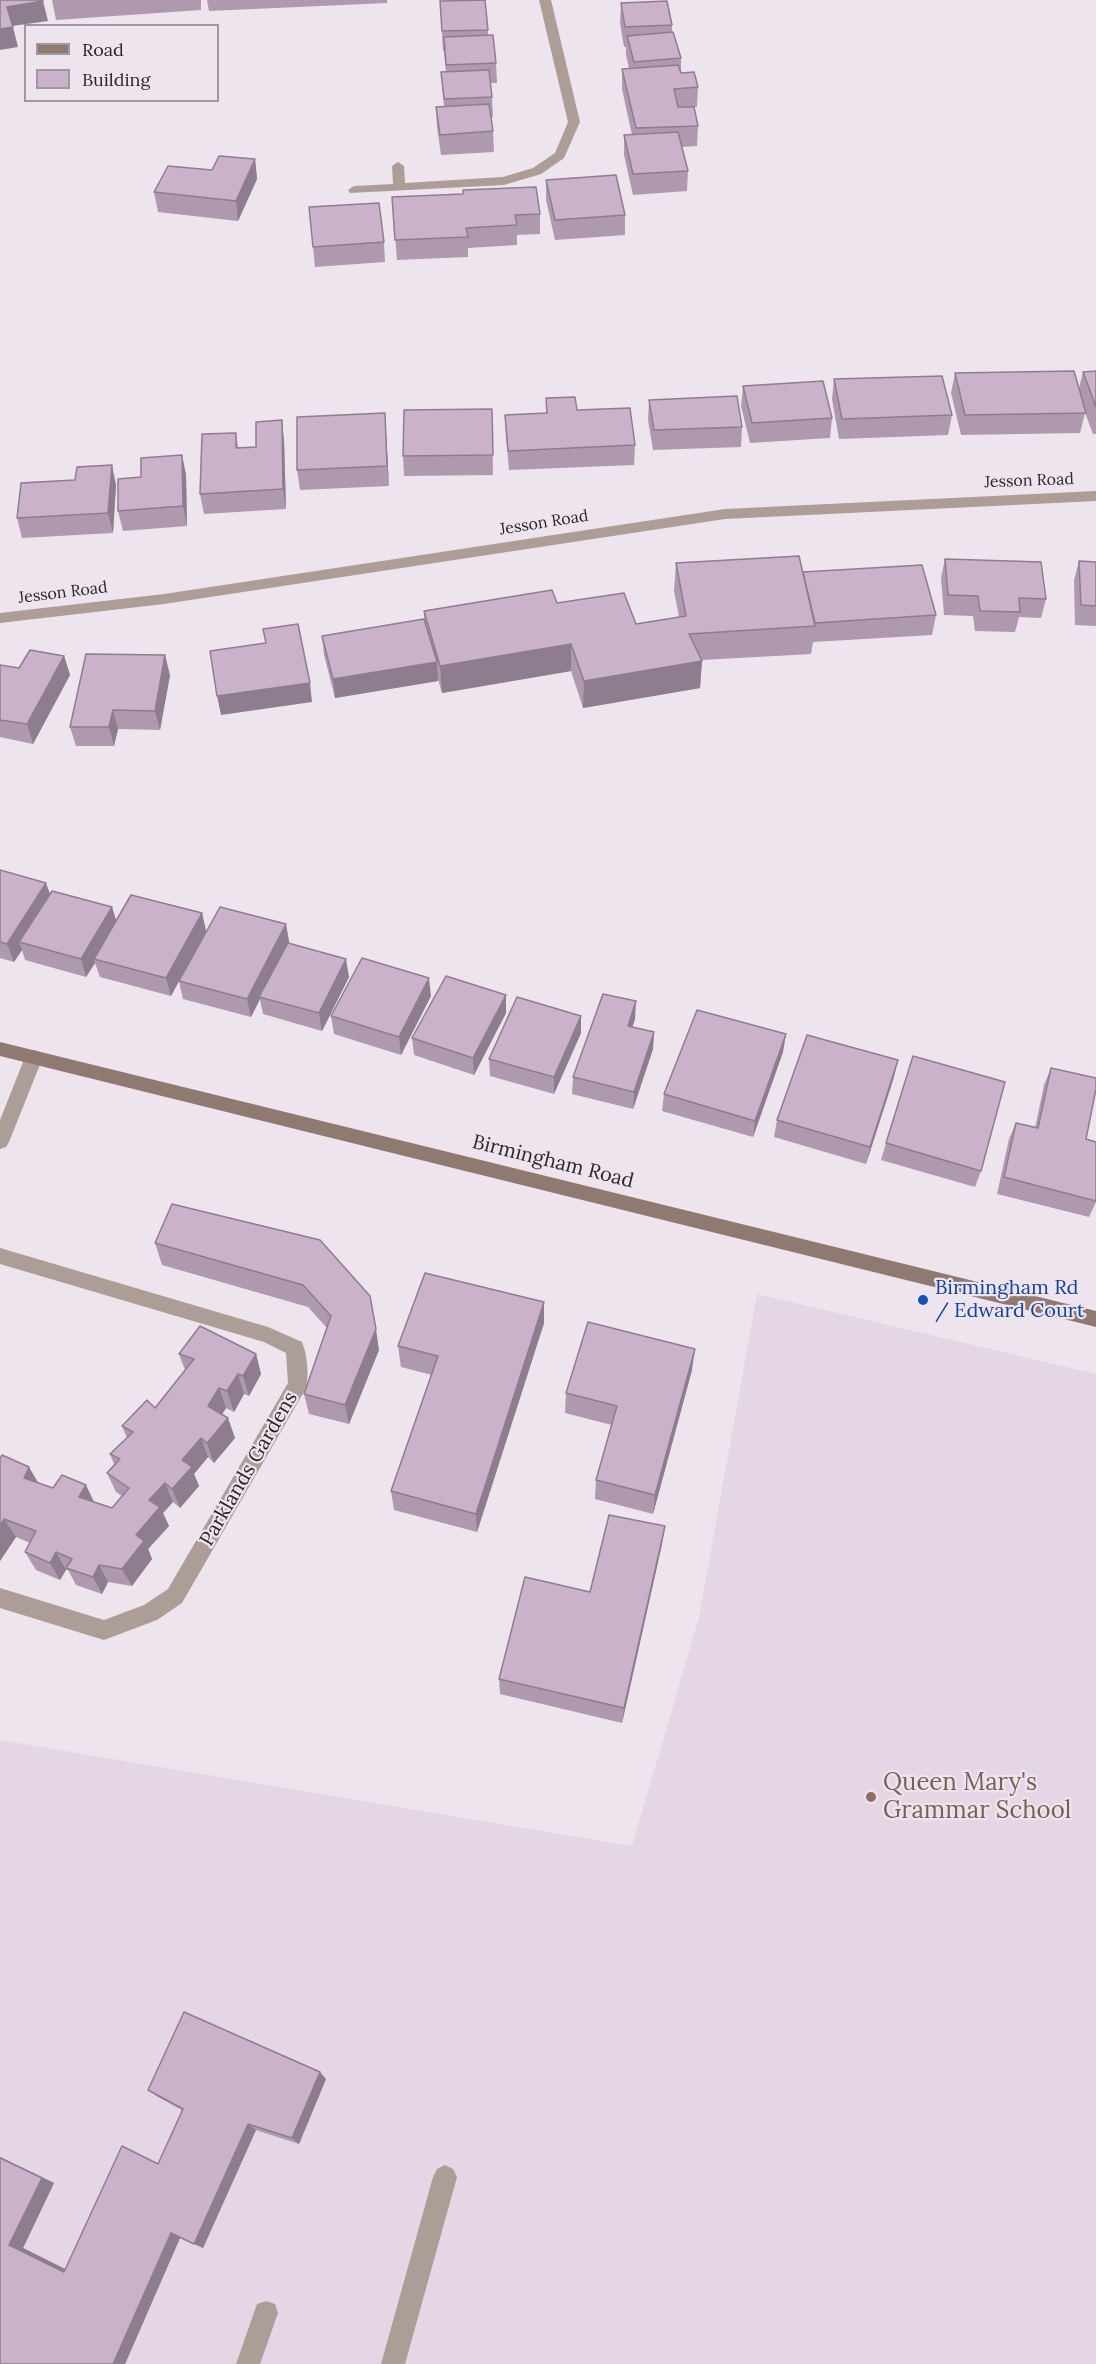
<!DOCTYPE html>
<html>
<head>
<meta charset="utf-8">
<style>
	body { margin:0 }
	#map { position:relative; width:1096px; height:2364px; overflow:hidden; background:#ede4ed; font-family:Lora,serif }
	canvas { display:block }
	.legend { position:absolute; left:24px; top:24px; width:195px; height:78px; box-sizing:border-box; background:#ede4ed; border:2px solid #9f989f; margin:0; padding:8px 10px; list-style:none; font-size:18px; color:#2b272b }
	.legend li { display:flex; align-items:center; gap:12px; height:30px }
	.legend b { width:30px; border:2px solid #9f989f }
</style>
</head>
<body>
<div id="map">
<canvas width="1096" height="2364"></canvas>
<ul class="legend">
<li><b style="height:8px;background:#8f7970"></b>Road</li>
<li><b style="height:16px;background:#cbb2cb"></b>Building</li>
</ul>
</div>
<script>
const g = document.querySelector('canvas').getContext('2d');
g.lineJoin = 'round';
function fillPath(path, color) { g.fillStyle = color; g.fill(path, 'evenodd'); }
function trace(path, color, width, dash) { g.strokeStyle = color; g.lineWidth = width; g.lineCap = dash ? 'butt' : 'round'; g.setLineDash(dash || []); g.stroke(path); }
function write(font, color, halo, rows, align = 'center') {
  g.font = font + ' Lora,serif'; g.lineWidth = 4.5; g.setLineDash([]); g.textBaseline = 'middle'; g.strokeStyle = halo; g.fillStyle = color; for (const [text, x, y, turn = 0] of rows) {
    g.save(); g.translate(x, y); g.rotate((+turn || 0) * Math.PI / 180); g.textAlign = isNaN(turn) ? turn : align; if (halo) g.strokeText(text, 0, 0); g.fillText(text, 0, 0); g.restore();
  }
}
fillPath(new Path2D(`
	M757,1294L1096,1374V2364H0V1740L632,1846L699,1617Z`), '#e5d6e5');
fillPath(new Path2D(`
	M445,2165L453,2169L457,2177L405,2364H381L433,2177L437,2169Z
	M266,2301L275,2304L278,2313L260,2364H236L257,2304Z`), '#ac9d96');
fillPath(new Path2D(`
	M539,0H551L580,122L564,158L541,174L504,185L350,193L348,190L354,186L393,184L392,166L398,162L404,166L405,183L503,177L533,168L555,153L568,122Z
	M1096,491V501L725,519L164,604L0,623V613L164,594L725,509Z
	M34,1050L40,1052L43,1057L9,1142L6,1147L0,1149V1120L25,1057L28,1052Z
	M0,1248L268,1327L302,1342C307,1354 310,1378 305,1390L182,1603L157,1620L104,1640L0,1608V1588L104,1620L144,1605L168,1589L288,1383L286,1353L264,1342L0,1264Z`), '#ac9d96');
fillPath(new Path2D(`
	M0,1042L1096,1311V1327L0,1056Z`), '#8f7970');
fillPath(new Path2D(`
	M52,0H201V10L56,20Z
	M207,0H387V3L209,11Z
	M440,1L488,30V35L496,63L497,83H490L492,97L493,117H491L493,131L494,152L441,155L437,127L436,107L444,106L441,72H446L444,51H443Z
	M621,3L672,25V32L681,58V73L698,87L697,107H694L698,126L697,146L682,147L688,171L687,191L633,195L624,155V135H632L622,89V69L629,68L626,55V47H624L620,23Z
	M255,159L257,179L238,221L158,212L154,192L212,170Z
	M546,180L625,215V235L555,240L546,200Z
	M392,197L540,214V234L517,235V245L468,248V257L397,260Z
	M384,242L385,262L315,267L313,247Z
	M1096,371V434H1093L1085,413L1080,433L961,435L951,393L955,373L1079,388L1083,372Z
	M834,379L952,415L948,435L839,439L832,399Z
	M743,386L832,418L830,438L750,443L741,406Z
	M546,398L577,410L635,445L634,465L509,470L506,435L505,415L546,413Z
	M649,400L742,427L741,447L653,450L648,420Z
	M492,409L493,475L404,476L403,456Z
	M385,413L389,486L300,490L297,470Z
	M236,433L238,447H256L284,440L286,509L204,514L200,494Z
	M182,455L186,475L187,526L123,531L118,511Z
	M75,480L116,485L113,533L22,538L17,518Z
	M945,559L1046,599L1041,618L1019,617L1015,632L975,631L973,616L944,615L941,578Z
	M1079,561L1096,562V626L1075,625L1074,580Z
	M676,563L803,572L936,615L932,635L813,642L811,654L702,660L700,688L583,708L571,671L442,693L438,679V681L335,698L324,655L322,636L424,619V611L557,603L636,624L679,617L674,591Z
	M64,656L70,675L33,744L0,737V665L19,668Z
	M170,675L160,730L118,729L114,746H76L70,727Z
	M0,870L50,893L112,907L116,921L202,913L206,931L286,924L289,942L288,944L349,977L322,1031L263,1014L260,999L251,1017L183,999L179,981L171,996L100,977L95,963L86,977L25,960L22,950L14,962L0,958Z
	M506,995V1013L474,1075L414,1055L412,1038Z
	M431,996L401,1055L334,1034L331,1016Z
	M581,1016V1033L554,1094L490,1076L489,1059Z
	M635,1019L632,1027L654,1032L653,1049L633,1109L572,1094L573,1077Z
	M783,1052L753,1137L662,1111L664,1094Z
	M1051,1068L1086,1139L1096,1142V1202L1089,1217L997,1194L1009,1139L1016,1123L1035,1128L1044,1085Z
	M894,1077L866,1164L774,1137L777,1120Z
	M886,1143L981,1171L975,1187L881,1160Z
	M320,1240L379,1350L349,1424L309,1414L304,1394L327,1328L308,1307L162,1265L155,1243Z
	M544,1323L477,1532L394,1510L391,1491L432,1375L401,1367L398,1346Z
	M179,1354H256L261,1374L249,1396L244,1394L234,1412L226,1408L222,1414L235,1438L214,1463L208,1457L194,1474L199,1486L180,1508L173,1502L163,1513L169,1526L148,1549L152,1559L132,1586L108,1582L102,1594L76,1585L68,1570H66L60,1580L36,1570L25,1552L30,1543L16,1537L0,1561V1458L38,1483L112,1508L122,1496L116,1492L107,1473L114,1464L110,1454L127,1438L122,1426L155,1408L185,1370Z
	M692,1370L653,1514L595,1499L596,1480L612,1425L565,1413L566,1393Z
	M662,1544L622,1723L500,1694L499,1679Z
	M326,2079L299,2144L256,2130L203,2248L180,2237L125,2364H0V2157L54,2183L23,2248L65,2269L158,2164L182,2110L158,2097L148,2090Z`), '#af99af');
fillPath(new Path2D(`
	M43,1L48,21L12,26L7,7Z
	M13,27L18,47L0,50V29Z
	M255,159L257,179L238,221L236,201Z
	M385,413L386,433L389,486L387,466Z
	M282,420L284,440L286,509L283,489Z
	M182,455L186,475L187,526L183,506Z
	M112,465L116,485L113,533L108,513Z
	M571,644V671L442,693L440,666Z
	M165,655L170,675L160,730L155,711Z
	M64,656L70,675L33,744L27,724Z
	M702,661L700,688L583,708L584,681Z
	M437,662L438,681L335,698L333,679Z
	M310,683L312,702L221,715L217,696Z
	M113,710L118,729L114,746L109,727Z
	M46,883L53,902L19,942L22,950L14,962L7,944Z
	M112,907L118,926L94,959L95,963L86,977L81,959Z
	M202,913L206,931L171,996L166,978Z
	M286,924L289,942L261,997H259L260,999L251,1017L247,999Z
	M346,959L349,977L322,1031L319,1013Z
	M429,978L431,996L401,1055L399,1037Z
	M506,995V1013L474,1075L473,1058Z
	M636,1001L635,1019L627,1043L628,1026Z
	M581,1016V1033L554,1094V1077Z
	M654,1032L653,1049L633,1109L634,1092Z
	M786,1034L783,1052L753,1137L755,1121Z
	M898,1060L894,1077L866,1164L870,1147Z
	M544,1302V1323L477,1532L476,1514Z
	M376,1329L379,1350L349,1424L345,1405Z
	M695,1349L692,1370L653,1514L655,1495Z
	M256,1354L261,1374L249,1396L243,1376Z
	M238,1374L244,1394L234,1412L227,1391Z
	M219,1388L226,1408L215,1426L208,1406Z
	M228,1418L235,1438L214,1463L207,1443Z
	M201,1438L208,1457L194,1474L199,1486L180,1508L172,1489L182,1460Z
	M29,1467L40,1486L24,1478Z
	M165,1483L173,1502L163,1513L169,1526L148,1549L152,1559L132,1586L122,1569L149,1500Z
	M86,1485L95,1504L79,1497Z
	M4,1519L16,1537L0,1561V1526Z
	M665,1526L662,1544L622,1723L624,1708Z
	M56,1552L66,1570L60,1580L50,1563Z
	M99,1565L108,1582L102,1594L93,1577Z
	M320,2072L326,2079L299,2144L292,2138Z
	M248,2124L256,2130L203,2248L194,2244Z
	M0,2157L54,2183L23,2248L77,2275L64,2272L9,2245Z
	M171,2233L181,2236L125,2364H113Z`), '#8e7d8e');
const building = new Path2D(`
	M0,0H43V1L7,7L13,27L0,29Z
	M485,0L488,30L442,31L440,1Z
	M667,1L672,25L625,27L621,3Z
	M673,32L681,58L634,62L627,36Z
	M493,35L496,63L446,65L444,37Z
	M678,65L681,73L694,72L698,87L674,89L678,107H694L698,126L636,128L622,69Z
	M489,70L492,97L444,99L441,72Z
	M489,104L493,131L440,135L436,107Z
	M678,132L688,171L633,174L624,135Z
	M219,156L255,159L236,201L154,192L168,166L212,170Z
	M616,175L625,215L555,220L546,180Z
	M536,187L540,214L515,215L517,225L466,228L468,237L395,240L392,197L463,194V190Z
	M379,203L384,242L313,247L309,207Z
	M1074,371L1086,413L965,415L955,373Z
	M1096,371V407L1083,372Z
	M942,376L952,415L842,419L834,379Z
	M823,381L832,418L752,423L743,386Z
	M737,396L742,427L654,430L649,400Z
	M575,397L577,410L630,408L635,445L508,451L505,415L547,413L546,398Z
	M492,409L493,455L403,456L404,410Z
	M385,413L387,466L297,470V417Z
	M282,420L283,489L200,494L202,434L236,433V448L256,447V422Z
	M182,455L183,506L118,511V479L141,477V458Z
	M112,465L108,513L17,518L21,483L75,480L77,467Z
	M799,556L815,626L689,634L702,661L584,681L571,644L440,666L424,611L552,590L557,603L624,593L636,624L686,616L676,563Z
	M945,559L1041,562L1046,599L1019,598L1020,612L980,611L978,596L948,595Z
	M1079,561L1096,562V606L1081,605Z
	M922,565L936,615L815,623L803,572Z
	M424,619L437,662L333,679L322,636Z
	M298,624L310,683L217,696L210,651L266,643L263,629Z
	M30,650L64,656L27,724L0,720V665L19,668Z
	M86,654L165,655L155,711L113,710L109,727H70Z
	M0,870L46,883L7,944L0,942Z
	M52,891L112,907L81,959L19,942Z
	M131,895L202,913L166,978L94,959Z
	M220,907L286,924L247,999L179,981Z
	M288,943L346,959L319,1013L259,997Z
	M362,958L429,978L399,1037L331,1016Z
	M446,976L506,995L473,1058L412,1038Z
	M603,994L636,1001L628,1026L654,1032L634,1092L573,1077Z
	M517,997L581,1016L554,1077L489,1059Z
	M697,1010L786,1034L755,1121L664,1094Z
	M807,1035L898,1060L870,1147L777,1120Z
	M913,1056L1005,1082L981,1171L886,1143Z
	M1051,1068L1096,1078V1089L1086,1139L1096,1142V1201L1004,1177L1016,1123L1038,1128Z
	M172,1204L320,1240L370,1296L376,1329L345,1405L304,1394L331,1316L303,1285L155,1243Z
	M425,1273L544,1302L476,1514L391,1491L438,1356L398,1346Z
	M588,1322L695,1349L655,1495L596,1480L617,1406L566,1393Z
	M200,1326L256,1354L243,1376L238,1374L227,1391L219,1388L208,1406L228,1418L207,1443L201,1438L182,1460L192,1467L172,1489L165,1483L149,1500L160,1507L136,1535L144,1541L122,1569L99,1565L93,1577L66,1568L72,1559L56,1552L50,1563L25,1552L36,1531L4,1519L0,1526V1458L2,1455L29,1467L24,1478L53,1488L62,1475L86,1485L79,1497L112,1508L129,1488L107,1473L120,1459L110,1454L133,1432L122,1426L147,1400L155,1408L194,1359L179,1354Z
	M609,1515L665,1526L624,1708L499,1679L525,1577L590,1592Z
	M184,2012L320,2072L292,2138L248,2124L194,2244L171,2233L113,2364H0V2158L42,2178L9,2245L64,2272L122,2146L158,2164L183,2109L148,2090Z`);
fillPath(building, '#cbb2cb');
trace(building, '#8e7d8e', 1.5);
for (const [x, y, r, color] of [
	[923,1300,6,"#1a4fb4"],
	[871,1797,6,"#8d6e63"]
]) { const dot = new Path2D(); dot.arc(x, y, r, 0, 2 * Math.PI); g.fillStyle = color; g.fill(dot); trace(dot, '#ede4ed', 2); }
write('16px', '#2b272b', '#ede4ed', [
	["Jesson Road",1029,481,-2],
	["Jesson Road",544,523,-9],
	["Jesson Road",63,593,-7]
]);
write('20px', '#2b272b', '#ede4ed', [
	["Birmingham Road",553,1162,14],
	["Parklands Gardens",249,1469,-60]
]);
write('20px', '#164399', '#ede4ed', [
	["Birmingham Rd",935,1288],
	["/ Edward Court",935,1311]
], 'left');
write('24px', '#785e54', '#ede4ed', [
	["Queen Mary's",883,1783],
	["Grammar School",883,1811]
], 'left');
</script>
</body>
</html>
